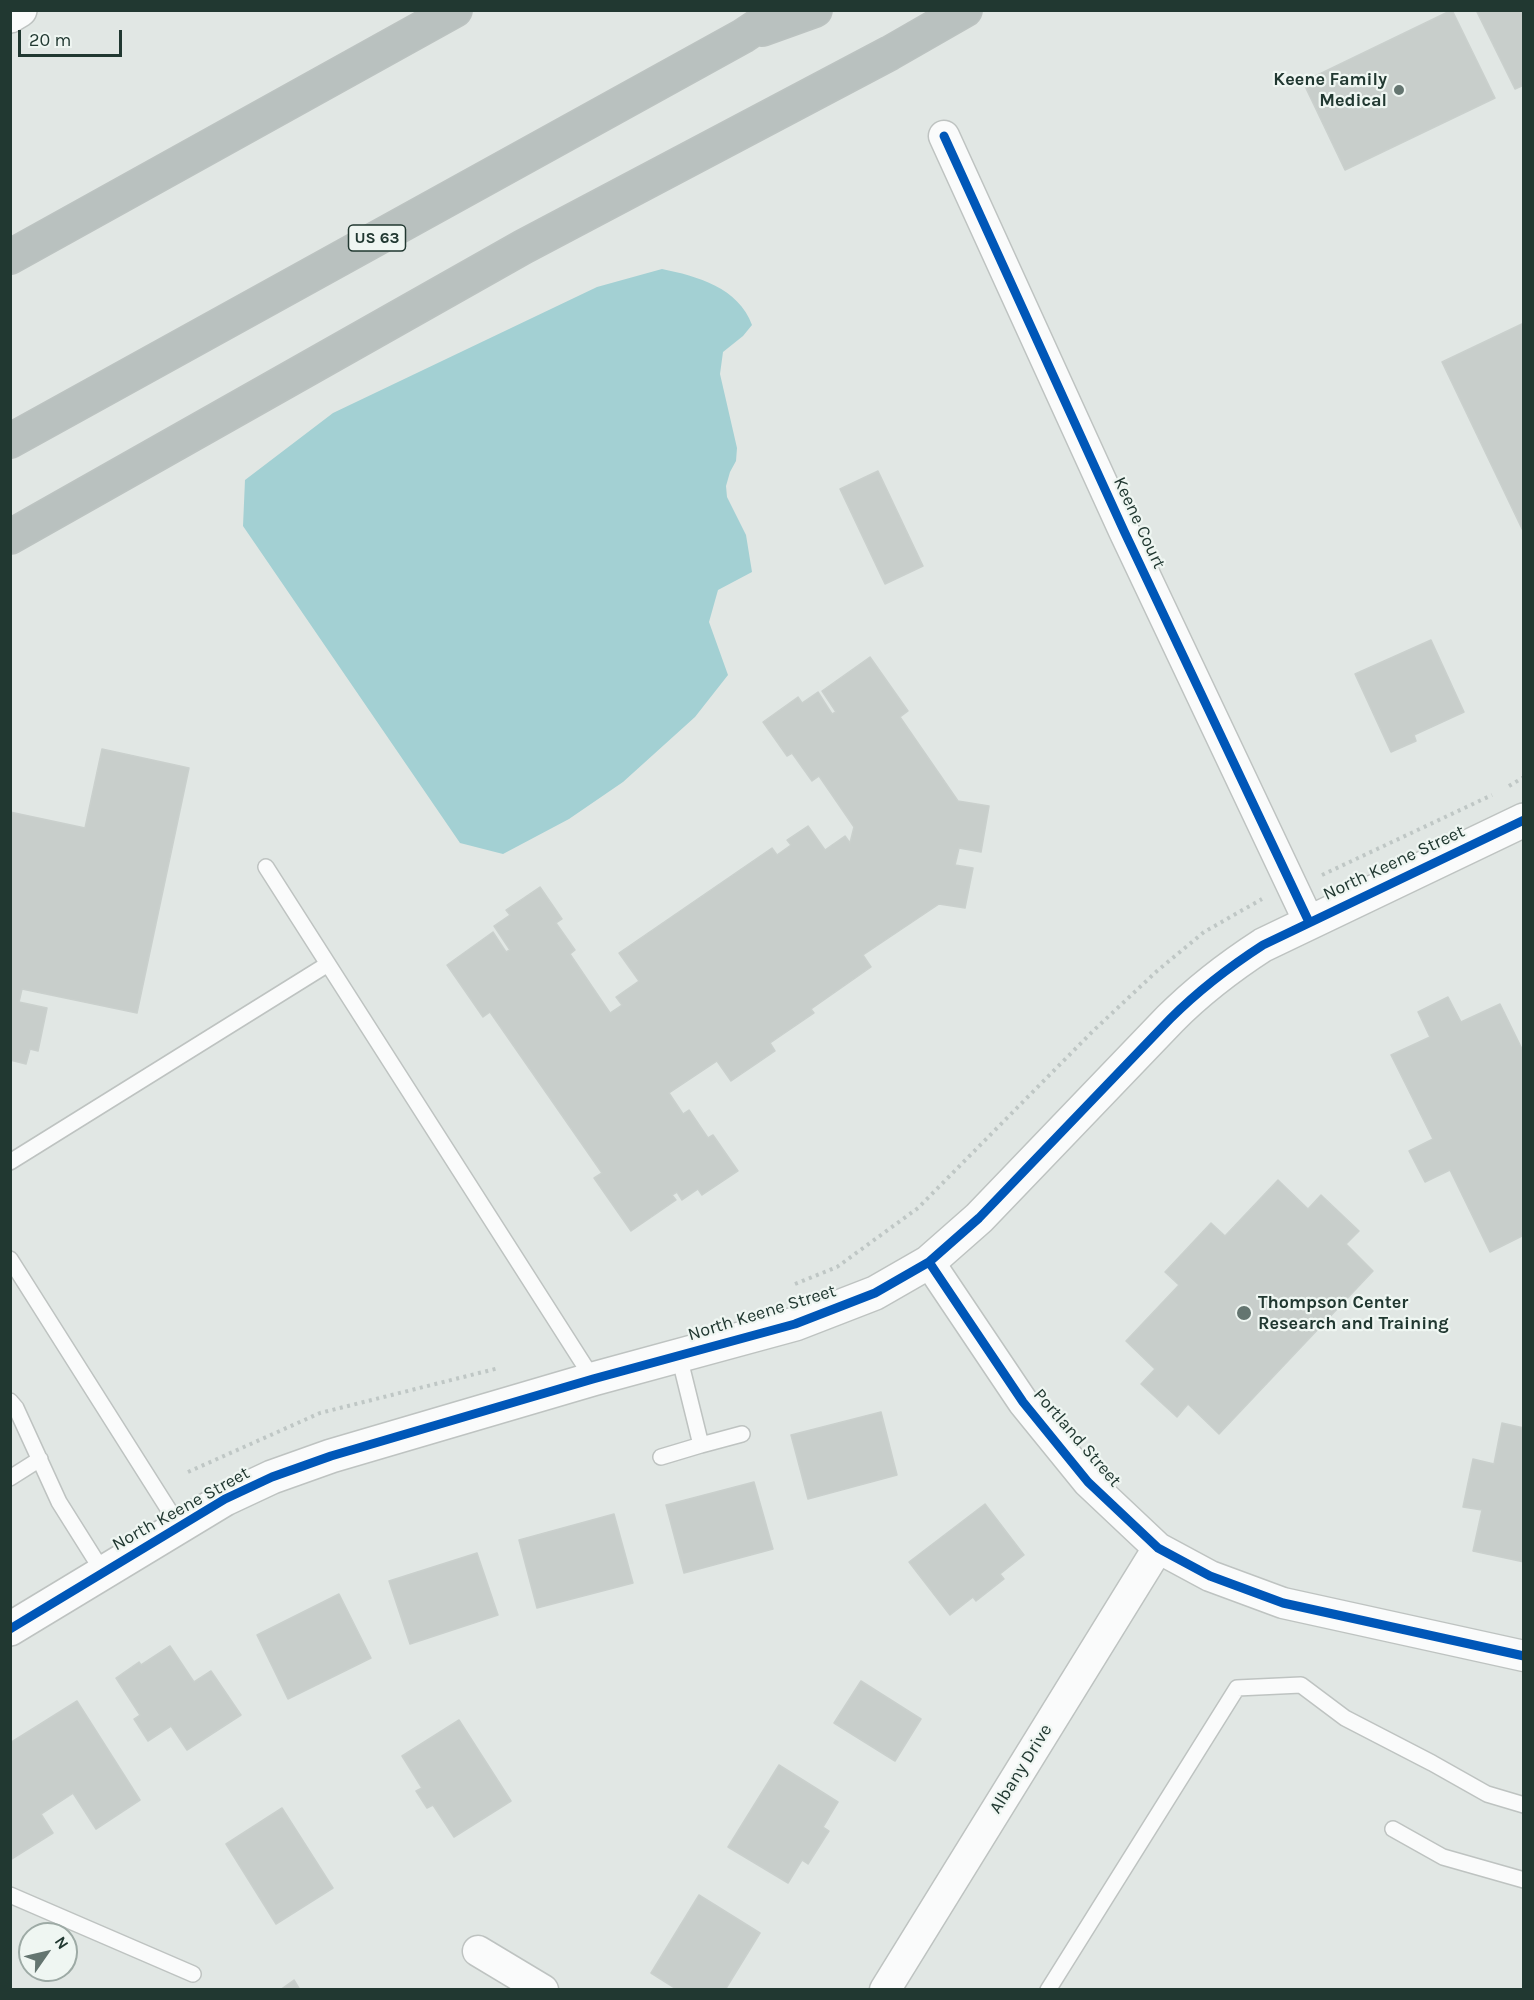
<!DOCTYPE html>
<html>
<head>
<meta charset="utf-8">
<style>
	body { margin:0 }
	#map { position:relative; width:1534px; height:2000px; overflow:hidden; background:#e1e7e4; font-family:Karla,sans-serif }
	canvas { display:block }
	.frame { position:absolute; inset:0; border:12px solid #213831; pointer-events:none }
	.north { position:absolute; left:18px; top:1922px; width:60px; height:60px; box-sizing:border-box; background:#eff6f2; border:2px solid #9daaa5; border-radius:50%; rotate:56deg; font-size:16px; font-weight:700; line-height:24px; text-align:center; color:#213831 }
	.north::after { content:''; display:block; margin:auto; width:21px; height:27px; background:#647570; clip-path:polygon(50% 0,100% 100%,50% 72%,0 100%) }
	.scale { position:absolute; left:18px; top:30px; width:104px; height:27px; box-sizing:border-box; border:3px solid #213831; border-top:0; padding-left:8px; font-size:18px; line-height:21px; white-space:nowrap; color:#213831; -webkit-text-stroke:4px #eff6f2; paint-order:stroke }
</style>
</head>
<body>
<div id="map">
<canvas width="1534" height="2000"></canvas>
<div class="frame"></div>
<div class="north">N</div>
<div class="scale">20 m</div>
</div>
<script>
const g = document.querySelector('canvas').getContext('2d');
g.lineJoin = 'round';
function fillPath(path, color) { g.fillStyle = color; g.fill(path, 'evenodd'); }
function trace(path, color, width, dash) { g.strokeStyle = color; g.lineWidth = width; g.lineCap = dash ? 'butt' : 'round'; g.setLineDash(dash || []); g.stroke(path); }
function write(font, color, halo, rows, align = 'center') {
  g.font = font + ' Karla,sans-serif'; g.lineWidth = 4.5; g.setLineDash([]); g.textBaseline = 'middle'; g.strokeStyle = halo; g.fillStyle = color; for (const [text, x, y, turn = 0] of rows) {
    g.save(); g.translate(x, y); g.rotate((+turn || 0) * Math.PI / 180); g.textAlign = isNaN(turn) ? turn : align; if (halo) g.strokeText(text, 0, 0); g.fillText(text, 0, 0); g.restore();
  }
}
fillPath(new Path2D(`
	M662,269C697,276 739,288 752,325L743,336L723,352L720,374L737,448L736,461L730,472L726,486L727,497L746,535L752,572L718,590L709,622L728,675L695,717L623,782L569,819L503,854L460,843L243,526L245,480L333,413L597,287Z`), '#a3d0d3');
const building = new Path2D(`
	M1452,10L1495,98L1345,170L1303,82Z
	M1476,10H1524V85L1515,89Z
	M1524,323V533L1442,362Z
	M878,471L923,566L885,584L840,489Z
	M1431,640L1464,712L1414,735L1416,741L1391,752L1355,674Z
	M870,657L908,711L900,717L958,801L989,806L981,852L959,848L955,865L973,868L965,908L939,904L863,955L871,967L811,1009L814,1013L770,1043L775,1051L731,1081L717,1061L669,1093L683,1114L689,1110L708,1138L713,1135L738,1171L702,1195L698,1189L682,1200L677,1192L672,1195L676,1200L631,1231L594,1178L602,1173L490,1012L483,1017L447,965L493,932L506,952L510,950L494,926L510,915L506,910L540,887L562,919L556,923L575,950L570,954L610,1013L622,1005L616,997L639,981L619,953L772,848L777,855L791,845L787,840L808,826L825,850L845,836L850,843L854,827L819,776L812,781L792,753L787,756L763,722L798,697L802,703L818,692L832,714L836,712L822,691Z
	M102,749L189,768L137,1013L22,989L19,1002L47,1008L38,1051L30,1049L26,1064L10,1060V812L85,828Z
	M1448,997L1461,1022L1500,1004L1524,1053V1235L1490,1252L1450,1170L1425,1182L1409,1151L1433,1139L1391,1055L1430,1037L1418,1012Z
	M1278,1180L1308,1209L1321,1195L1359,1231L1346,1244L1373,1271L1219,1434L1188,1404L1177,1417L1141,1384L1155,1369L1126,1341L1179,1285L1165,1272L1211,1223L1225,1236Z
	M881,1412L897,1475L808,1499L791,1435Z
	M1502,1423L1524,1428V1562L1473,1551L1482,1510L1463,1507L1473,1459L1494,1464Z
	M754,1482L773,1549L684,1573L666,1505Z
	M985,1504L1024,1555L1000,1574L1004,1579L976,1601L973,1597L950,1615L909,1562Z
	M614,1514L633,1583L537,1608L519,1540Z
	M477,1553L498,1615L410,1644L389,1581Z
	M339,1594L371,1658L288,1699L257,1635Z
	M170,1646L194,1682L211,1671L241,1715L187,1750L171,1726L148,1741L134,1719L140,1715L116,1678L139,1662L141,1665Z
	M861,1681L921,1719L895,1761L834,1723Z
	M77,1701L140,1800L96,1829L73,1793L41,1814L53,1833L10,1860V1743Z
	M459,1720L511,1801L454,1837L433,1805L427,1808L416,1791L422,1788L402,1756Z
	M779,1765L838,1802L823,1827L829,1831L808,1864L802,1860L788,1883L728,1847Z
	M282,1808L333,1888L276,1924L226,1844Z
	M699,1895L760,1933L725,1990H678L651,1973Z
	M294,1980L300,1990H280Z`);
fillPath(building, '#c8cecb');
trace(building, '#cad0cd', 1.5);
const service = new Path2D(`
	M266,867L593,1379
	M10,1162L328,964
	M10,1259L179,1526
	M679,1356L701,1445L742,1434
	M10,1401L16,1408L59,1502L103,1572
	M661,1457L701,1445
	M10,1478L40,1459
	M1393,1829L1443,1857L1524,1880
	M10,1895L193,1974
	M1048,1990L1237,1688L1301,1685L1345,1718L1432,1763L1487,1794L1524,1805`);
const minor = new Path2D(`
	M944,136L1124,531L1309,922
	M929,1262L1023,1402L1088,1482L1158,1548L1210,1576L1283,1603L1524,1656
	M478,1951L543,1990
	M885,1990L1158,1548`);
const tertiary = new Path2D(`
	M10,16L20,10
	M10,1629L225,1499L272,1477L331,1456L593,1379L795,1324L875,1293L929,1262L979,1218L1170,1019C1199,990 1229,967 1263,945L1524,820`);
const motorway = new Path2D(`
	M762,29L815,10
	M10,257L455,10
	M10,441L743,36L782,10
	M10,537L523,247L890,53L965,10`);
trace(service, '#bec3c1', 18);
trace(minor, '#bec3c1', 33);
trace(tertiary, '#bec3c1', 36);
trace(motorway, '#bcc3c1', 36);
trace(new Path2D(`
	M1509,786L1524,777
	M1322,875L1492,795
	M795,1284L837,1267L918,1208L1093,1031L1157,971L1204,932L1262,899
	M188,1472L320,1413L499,1368`), '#bfc7c5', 4, [3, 4.5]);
trace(service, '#fafbfb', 15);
trace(minor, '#fafbfb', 30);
trace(tertiary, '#fafbfb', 33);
trace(motorway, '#b9c1bf', 33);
trace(new Path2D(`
	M944,136L1124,531L1309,922
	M929,1262L1023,1402L1088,1482L1158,1548L1210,1576L1283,1603L1524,1656
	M10,1629L225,1499L272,1477L331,1456L593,1379L795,1324L875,1293L929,1262L979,1218L1170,1019C1199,990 1229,967 1263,945L1524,820`), '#0057b8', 9);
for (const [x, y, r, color] of [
	[1399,90,6,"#647570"],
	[1244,1313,8,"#647570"]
]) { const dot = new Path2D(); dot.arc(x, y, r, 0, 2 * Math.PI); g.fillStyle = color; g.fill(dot); trace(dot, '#eff6f2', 2); }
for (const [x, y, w] of [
	[377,238,57]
]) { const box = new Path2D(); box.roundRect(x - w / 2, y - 13, w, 26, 4.5); g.fillStyle = '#eff6f2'; g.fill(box); trace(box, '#213831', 1.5); }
write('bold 16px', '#213831', null, [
	["US 63",377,238]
]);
write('bold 18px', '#213831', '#eff6f2', [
	["Keene Family",1387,80],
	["Medical",1387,101],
	["Thompson Center",1258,1303,"left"],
	["Research and Training",1258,1324,"left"]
], 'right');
write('18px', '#213831', '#eff6f2', [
	["Keene Court",1139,523,65],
	["North Keene Street",1394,863,-25],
	["North Keene Street",762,1313,-17],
	["Portland Street",1077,1438,49],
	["North Keene Street",181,1509,-29],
	["Albany Drive",1021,1769,-58]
]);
</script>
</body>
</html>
